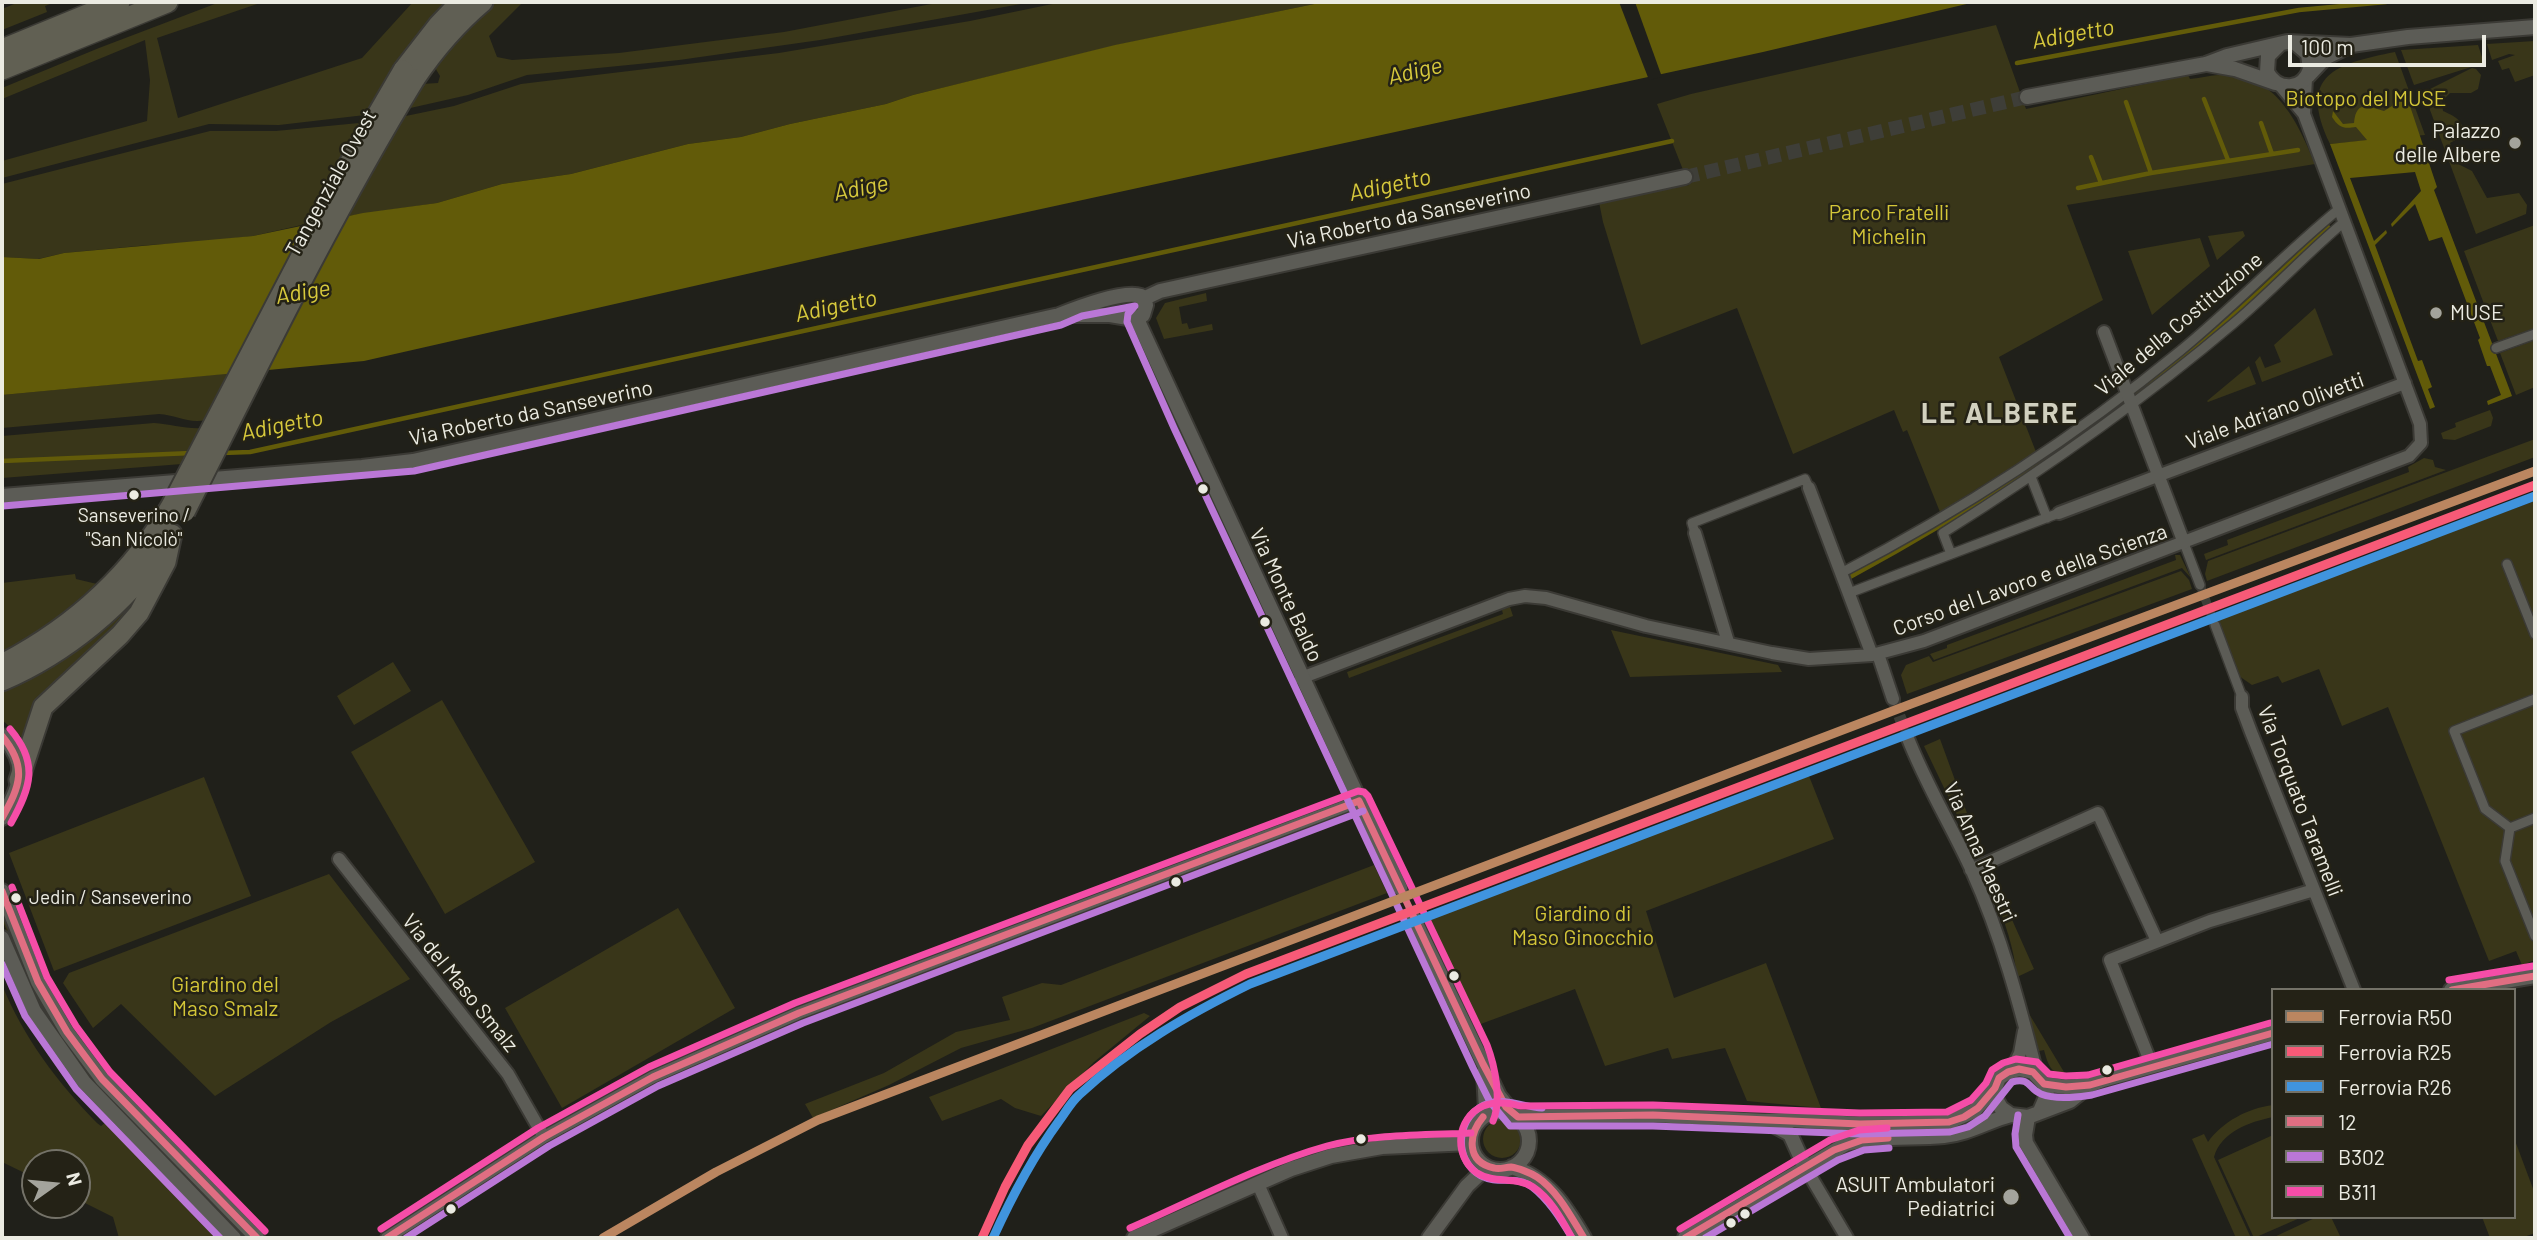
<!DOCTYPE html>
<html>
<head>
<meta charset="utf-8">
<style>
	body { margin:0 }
	#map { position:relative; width:2537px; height:1240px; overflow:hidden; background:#20201a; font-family:Barlow,sans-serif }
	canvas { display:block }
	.frame { position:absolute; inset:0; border:4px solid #ebebe2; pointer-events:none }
	.legend { position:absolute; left:2271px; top:988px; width:245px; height:231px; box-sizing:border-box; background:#242216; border:2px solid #747268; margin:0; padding:9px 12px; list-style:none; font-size:21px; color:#ebebe2 }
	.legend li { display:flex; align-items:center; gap:14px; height:35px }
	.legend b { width:35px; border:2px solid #747268 }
	.north { position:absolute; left:21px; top:1149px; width:70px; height:70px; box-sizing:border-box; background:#242216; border:2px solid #747268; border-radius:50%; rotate:75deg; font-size:19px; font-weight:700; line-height:28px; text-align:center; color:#ebebe2 }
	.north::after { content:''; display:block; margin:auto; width:24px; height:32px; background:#a4a49c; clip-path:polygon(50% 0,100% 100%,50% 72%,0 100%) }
	.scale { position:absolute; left:2288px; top:35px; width:198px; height:32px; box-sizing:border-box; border:4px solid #ebebe2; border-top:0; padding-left:9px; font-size:21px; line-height:24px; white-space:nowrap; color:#ebebe2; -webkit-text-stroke:5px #242216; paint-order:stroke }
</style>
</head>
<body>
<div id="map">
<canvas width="2537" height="1240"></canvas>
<div class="frame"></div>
<ul class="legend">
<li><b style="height:9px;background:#bb8660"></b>Ferrovia R50</li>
<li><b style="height:9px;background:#f75a77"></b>Ferrovia R25</li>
<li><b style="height:9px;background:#4094de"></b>Ferrovia R26</li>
<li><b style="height:9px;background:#e06e82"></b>12</li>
<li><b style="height:9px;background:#ba77d6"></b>B302</li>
<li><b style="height:9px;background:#f54da8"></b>B311</li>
</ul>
<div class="north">N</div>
<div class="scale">100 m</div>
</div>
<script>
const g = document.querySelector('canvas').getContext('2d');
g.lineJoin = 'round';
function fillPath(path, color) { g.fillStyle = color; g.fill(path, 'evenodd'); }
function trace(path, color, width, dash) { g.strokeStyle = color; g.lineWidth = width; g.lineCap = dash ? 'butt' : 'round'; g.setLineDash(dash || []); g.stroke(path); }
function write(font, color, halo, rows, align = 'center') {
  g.font = font + ' Barlow,sans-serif'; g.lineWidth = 5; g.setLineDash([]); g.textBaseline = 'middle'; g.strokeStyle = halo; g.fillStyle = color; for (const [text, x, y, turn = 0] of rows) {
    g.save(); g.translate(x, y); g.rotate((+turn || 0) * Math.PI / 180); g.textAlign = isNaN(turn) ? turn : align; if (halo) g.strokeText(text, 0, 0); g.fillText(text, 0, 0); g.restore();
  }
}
fillPath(new Path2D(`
	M19,2H55L45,6L47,12L2,30V9Z
	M220,2H263L157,38L178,118L362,58L413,2H450L411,44L365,115L279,125L209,124L2,178V161L147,121L150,80L145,40L2,99V88L99,48Z
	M493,2H523L489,36L497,57L512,60L619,53L784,32L942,2H1032L820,40L679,60L527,75L468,95L406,109L422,84L438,83L440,76L434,66Z
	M1062,2H1324L1122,44L913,95L886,104L790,124L741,137L688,144L571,174L502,184L437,203L348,216L401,117L454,106L521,84L779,53L970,21Z
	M1996,25L2026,109L2188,75L2190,79C2202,78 2216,74 2228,75C2278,77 2299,125 2315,164L2067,205L2103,300L1999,357L2036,452L1940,512L1907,430L1903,432L1894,410L1793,454L1737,308L1641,345L1603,222L1599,202L1689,185L1657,104L1691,94Z
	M2535,41V75L2515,82L2509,68L2502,70L2498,61L2515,55L2509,54L2492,60L2487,44Z
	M2478,45L2484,63L2414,85L2401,50Z
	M2395,52L2425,135L2330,144C2297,74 2336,64 2395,52Z
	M2472,68L2476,69L2481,75L2478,89L2471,93H2450L2442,101L2443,111C2456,117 2466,121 2461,137L2450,143L2458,164L2472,171L2487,198L2519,193L2527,205L2526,214L2476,234L2430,110L2426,91Z
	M359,123L306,224L253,236L201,242L149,245L64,253L38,259L2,257V184L210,131H276Z
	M2535,225V328L2498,341L2464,251Z
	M2243,231L2245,236L2217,260L2208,236Z
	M2200,238L2210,266L2152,315L2128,251Z
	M1206,293L1207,301L1179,307L1182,324L1187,323L1189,329L1212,324L1213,330L1164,339L1156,318L1165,303Z
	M2315,308L2333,355L2262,382L2255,362L2260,356L2265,368L2281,362L2274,345Z
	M2535,340V387L2516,395L2500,353Z
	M2249,366L2256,384L2208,402L2207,401Z
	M230,373L206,420C189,424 176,415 159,414L2,428V395Z
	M2490,410L2493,418L2491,426L2455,440L2443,439L2441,433L2456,427L2455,423Z
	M154,423C170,424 185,429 202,428L182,464L2,478V436Z
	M2535,439V457L2207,581L2205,574L2208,561Z
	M2424,458L2433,460L2435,467L2446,470L2206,560L2204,554L2228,545L2227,540L2409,472L2408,467Z
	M2535,501V960L2522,965L2516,951L2489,961L2388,707L2342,726L2319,669L2282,683L2278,676L2252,685L2239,676L2218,618Z
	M2175,555H2180L2191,578L2182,568L1934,660L1930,654L1947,648V645L2176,560Z
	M2181,571L2189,580L2192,589L1907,694L1901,675L1906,665L1929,656L1933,662Z
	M75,574L76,579L97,584L43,629L2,653V583Z
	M147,581L144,594L26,741L2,720V690Z
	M1510,607L1513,616L1349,678L1347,672L1503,614L1502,610Z
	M1611,630L1778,665L1782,672L1630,677Z
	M393,662L411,691L354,725L337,696Z
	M442,700L535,862L445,914L351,752Z
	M1940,739L1983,857L1978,859L1924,746Z
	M1809,776L1834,839L1646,911L1674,998L1766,963L1821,1108L1747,1101L1725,1048L1672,1059L1668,1048L1605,1066L1575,989L1478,1025L1447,960L1444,961L1421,917Z
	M204,777L251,896L54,971L9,853Z
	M1374,865L1387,893L1032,1028L961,1048L889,1085L813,1118L805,1104L884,1073L956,1032L1010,1020L1002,997L1042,983L1061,985Z
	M1989,868L2034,969L2017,977C2014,948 2005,922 1994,895L1988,892L1985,886L1990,884L1984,871Z
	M329,874L410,979L331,1022L215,1096L121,1004L93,1028L63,983L69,973Z
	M678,908L735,1008L562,1108L505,1008Z
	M2,911L37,996L81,1063L246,1236L244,1238L92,1084L33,997L2,919Z
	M2,985C24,1038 57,1082 97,1123L101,1126L105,1123L220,1238H119L113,1217L77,1199V1163H35V1178L2,1162Z
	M2028,1012L2067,1077C2051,1074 2048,1065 2044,1050L2039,1051Z
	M1144,1013L1150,1016L1094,1062L1041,1116L1015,1108L1001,1099L942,1121L929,1097Z
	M2273,1105V1117C2249,1122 2221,1132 2214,1157L2251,1238H2236L2192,1139L2204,1134L2208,1142C2222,1122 2248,1108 2273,1105Z
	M1483 1139a19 19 0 1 1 38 0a19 19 0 1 1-38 0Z
	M2273,1135V1217H2302L2254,1238L2218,1160Z
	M2514,1138L2535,1194V1233L2521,1238H2490L2482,1217H2514Z
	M2317,1217H2331L2341,1238H2272Z`), '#393619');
fillPath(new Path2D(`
	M1324,2H1975L1763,52L848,251L364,361L2,395V257L39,259L64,253L253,236L363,213L437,203L502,184L571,174L688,144L741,137L790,124L886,104L913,95L1115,45Z
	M2397,95L2407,98L2410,106L2437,187L2434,190L2512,396L2488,405L2487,401L2501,395L2490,366H2487L2478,340L2480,338L2442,237L2429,241L2415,204L2392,227L2391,224L2421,191L2415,172L2350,178L2374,241L2386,230L2387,233L2375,245L2418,361L2422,360L2432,387L2428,389L2435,407L2430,409L2330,144L2367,140L2356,127C2344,129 2339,128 2332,117L2333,111L2343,124L2354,123C2356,99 2369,107 2384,111L2392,106L2394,98Z`), '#625b09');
fillPath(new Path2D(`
	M1619,2H1635L1662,77L1649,80Z`), '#20201a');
trace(new Path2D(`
	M2017,63L2299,10L2386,2
	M2204,99L2228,160
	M2126,102L2151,173
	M2261,123L2272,154
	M2091,157L2101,183
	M2078,188L2151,173L2298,150
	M222,453L250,452L1672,141
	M2,461L192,453
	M1850,577C1970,512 2084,438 2190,352C2238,313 2283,270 2328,227`), '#625b09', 4.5);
trace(new Path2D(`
	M2200,585L2215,625`), '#3e3e38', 9, [9, 4.5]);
trace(new Path2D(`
	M1893,699L1907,736`), '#3e3e38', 12, [12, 6]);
trace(new Path2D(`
	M1685,177L2027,97
	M1400,888L1413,917`), '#3e3e38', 14, [14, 7]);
const pedestrian = new Path2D(`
	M2496,348L2535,334
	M2031,477L2047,518
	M1695,533L1692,523L1805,479L1809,488
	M2184,543L2200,585
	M1951,554L1943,533C2045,469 2142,401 2234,323C2272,291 2306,254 2344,222
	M2507,564L2535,634
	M1841,573C1961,511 2076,436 2180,351C2235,306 2284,254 2339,209
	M1849,593L2059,513
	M2215,625L2242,697
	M2535,699L2454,731L2485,809L2510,828L2505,861L2535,936
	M2510,828L2535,818`);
const minor = new Path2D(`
	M2304,114L2306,79
	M2104,332L2184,543
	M1809,488L1872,655
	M2059,513L2405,383
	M1695,533L1728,642
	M1878,654L1893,699
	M1301,678L1509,599L1525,596L1546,598L1646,626L1772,653L1809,659L1872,655L1924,641L2409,456L2421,443L2420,424L2304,114L2280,85
	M2242,697V708L2251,732L2354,990
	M1907,736C1925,783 1951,825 1972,871C2001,935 2020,1006 2037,1074
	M339,859L508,1074L544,1137
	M1971,870L2098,813L2157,941
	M2152,1066L2110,960L2210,921L2314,890
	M2012,1070L2020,1053L2024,1031
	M1805,1167L1847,1238
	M1258,1184L1282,1238
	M387,1238L544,1137L653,1077L799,1013L1359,801`);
const tertiary = new Path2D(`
	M2279,45L2268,56L2267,72C2278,92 2303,91 2310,69L2308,54L2295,43
	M2207,64L2235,69L2275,83
	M2308,76L2325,58L2347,47
	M2027,97L2206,64L2227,56L2287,42L2351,45L2408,37L2535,27
	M1143,299L1160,291L1224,277L1685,177
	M1137,319L1400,888
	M2,496L362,467L413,461L1059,315C1077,308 1123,290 1141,296L1146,305L1143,315L1134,319L1110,315H1059
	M2,736C31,765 19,788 2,818
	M2,891L38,982L67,1032L102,1079L257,1238
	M1413,917L1499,1096L1516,1117
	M2,938L34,1011L84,1082L234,1238
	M2451,990L2535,976
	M2044,1084L2066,1087L2089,1085
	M1995,1088L1996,1099L2001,1108L2011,1115L2028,1117L2070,1101L2090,1085L2103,1080L2273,1033
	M1471 1141a29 29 0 1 1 58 0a29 29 0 1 1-58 0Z
	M1483,1117L1486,1110L1484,1072
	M1518,1117L1653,1115L1764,1121L1790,1120L1860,1124L1949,1122L1974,1111L1995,1088L1999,1078L2008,1072L2019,1069L2033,1072L2044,1084L2047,1095L2040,1111
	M2028,1117L2025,1135L2026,1143L2082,1238
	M1768,1122L1790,1134L1805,1167
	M1512,1167C1548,1178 1566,1207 1584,1238
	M1134,1238L1291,1169L1331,1156L1382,1147L1471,1143
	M1429,1238L1467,1186L1487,1167
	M1685,1238L1846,1144C1878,1135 1911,1139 1944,1136C1968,1134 1988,1121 2011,1115`);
const trunk = new Path2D(`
	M403,70L438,25L460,2
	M415,79C434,51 457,24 483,2
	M2,664C73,627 132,574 172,504
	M2,681C65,654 126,605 164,547
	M19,780L43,707L120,635L139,613L166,562L172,534`);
const motorway = new Path2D(`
	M2,50L119,2
	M2,69L167,2`);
trace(pedestrian, '#3b3a35', 12);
trace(minor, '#3b3a35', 16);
trace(tertiary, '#3b3a35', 18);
trace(trunk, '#3b3a35', 23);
trace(motorway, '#3b3a35', 24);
trace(pedestrian, '#5c5c56', 9);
trace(minor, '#5c5c56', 12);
trace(tertiary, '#5c5c56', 14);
trace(trunk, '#605f54', 19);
trace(motorway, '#616053', 21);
const trunkBridge = new Path2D(`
	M172,504L353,156L403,70
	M185,512C258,367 330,218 415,79`);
trace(trunkBridge, '#3b3a35', 23, []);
trace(trunkBridge, '#605f54', 19);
trace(new Path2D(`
	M2,736C28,767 20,786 2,818
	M1359,801L1483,1064L1506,1107L1518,1117L1653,1115L1860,1124L1949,1122L1964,1117L1978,1108L1995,1088L1999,1078L2008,1072L2019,1069L2033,1072L2044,1084L2066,1087L2090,1085L2273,1033
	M2,891L38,982L67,1032L102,1079L257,1238
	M2452,990L2535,976
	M1483,1117C1468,1135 1466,1162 1494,1168C1500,1170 1505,1167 1511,1167C1518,1168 1531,1173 1537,1177C1558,1191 1571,1217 1584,1238
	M387,1238L544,1137L653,1077L799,1013L1359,801
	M1685,1238L1834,1150L1862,1140L1888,1138`), '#e06e82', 7);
trace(new Path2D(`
	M3,506L414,471L1061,325L1082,316L1135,306L1128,314L1127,322L1174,428L1473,1068L1490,1102L1510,1126H1653L1860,1134L1950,1132L1968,1127L1985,1116L2012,1082C2031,1077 2028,1089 2041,1094C2057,1100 2076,1097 2092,1095L2273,1044
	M2,964L25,1016L76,1089L220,1238
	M1542,1108C1525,1107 1504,1098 1489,1103C1457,1113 1451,1159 1481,1176C1498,1185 1517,1175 1532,1187C1549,1200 1561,1220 1572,1238
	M2018,1115L2015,1134L2016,1147L2070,1238
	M406,1238L549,1146L658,1086L803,1023L1363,811
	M1705,1238L1838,1160L1864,1150L1889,1148`), '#ba77d6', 7);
trace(new Path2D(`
	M10,729C39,763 31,787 11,823
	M12,887L47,977L76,1026L110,1072L265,1231
	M2449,980L2533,966
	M1130,1228C1192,1201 1262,1164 1327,1146C1374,1134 1423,1135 1471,1133
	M381,1229L538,1128L649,1067L795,1003L1358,791L1364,792L1368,796L1487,1045C1495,1066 1502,1100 1493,1121
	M1680,1229L1830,1140L1859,1130L1887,1128
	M1572,1238C1562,1220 1551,1199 1533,1187C1516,1176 1494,1184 1477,1173C1453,1156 1456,1118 1483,1106C1495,1101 1507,1102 1520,1106L1653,1105L1860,1113L1947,1112L1971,1100L1986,1083L1992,1070L2003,1063L2016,1059L2037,1062L2049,1074L2066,1076L2088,1075L2270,1023`), '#f54da8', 7);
trace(new Path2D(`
	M603,1238L716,1172L818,1120L1911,704L2535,471`), '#bb8660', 9);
trace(new Path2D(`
	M982,1238L1005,1187L1028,1145L1070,1089L1140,1034L1180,1007L1246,974L2535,485`), '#f75a77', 9);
trace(new Path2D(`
	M993,1238C1012,1196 1032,1158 1059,1121C1065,1113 1071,1102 1079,1095C1129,1048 1189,1014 1250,984L2535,496`), '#4094de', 9);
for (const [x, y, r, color] of [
	[2515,143,7,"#a4a49c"],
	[2436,313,7,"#a4a49c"],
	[1203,489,6,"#ebebe2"],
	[134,495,6,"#ebebe2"],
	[1265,622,6,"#ebebe2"],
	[1176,882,6,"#ebebe2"],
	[16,898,6,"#ebebe2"],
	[1454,976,6,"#ebebe2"],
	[2107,1070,6,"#ebebe2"],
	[1361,1139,6,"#ebebe2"],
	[2011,1197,9,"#a4a49c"],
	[451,1209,6,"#ebebe2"],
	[1745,1214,6,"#ebebe2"],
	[1731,1223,6,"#ebebe2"]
]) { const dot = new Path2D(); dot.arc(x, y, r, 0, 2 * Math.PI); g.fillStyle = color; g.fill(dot); trace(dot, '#242216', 2.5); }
write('19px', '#ebebe2', '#242216', [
	["Sanseverino /",134,516],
	["\"San Nicolò\"",134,540],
	["Jedin / Sanseverino",29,898,"left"]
]);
write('21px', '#d4c638', '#242216', [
	["Biotopo del MUSE",2366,99],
	["Parco Fratelli",1889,213],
	["Michelin",1889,237],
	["Giardino di",1583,914],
	["Maso Ginocchio",1583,938],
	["Giardino del",225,985],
	["Maso Smalz",225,1009]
]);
write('21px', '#ebebe2', '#242216', [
	["Palazzo",2501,131],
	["delle Albere",2501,155],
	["MUSE",2450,313,"left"],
	["ASUIT Ambulatori",1995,1185],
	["Pediatrici",1995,1209]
], 'right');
write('21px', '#ebebe2', '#242216', [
	["Tangenziale Ovest",331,183,-61],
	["Via Roberto da Sanseverino",1409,216,-12],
	["Viale della Costituzione",2179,324,-40],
	["Viale Adriano Olivetti",2275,411,-20],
	["Via Roberto da Sanseverino",531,413,-12],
	["Corso del Lavoro e della Scienza",2030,580,-20],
	["Via Monte Baldo",1286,595,65],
	["Via Torquato Taramelli",2300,801,69],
	["Via Anna Maestri",1980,852,66],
	["Via del Maso Smalz",460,983,51]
]);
write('italic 23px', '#d7c93c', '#242216', [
	["Adigetto",2073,34,-10],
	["Adige",1415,71,-13],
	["Adigetto",1390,185,-12],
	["Adige",861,188,-11],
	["Adige",303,292,-9],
	["Adigetto",836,306,-12],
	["Adigetto",282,425,-11]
]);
g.letterSpacing = '2px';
write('bold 28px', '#d1d0bf', '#242216', [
	["LE ALBERE",2000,414]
]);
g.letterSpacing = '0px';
</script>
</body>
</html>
